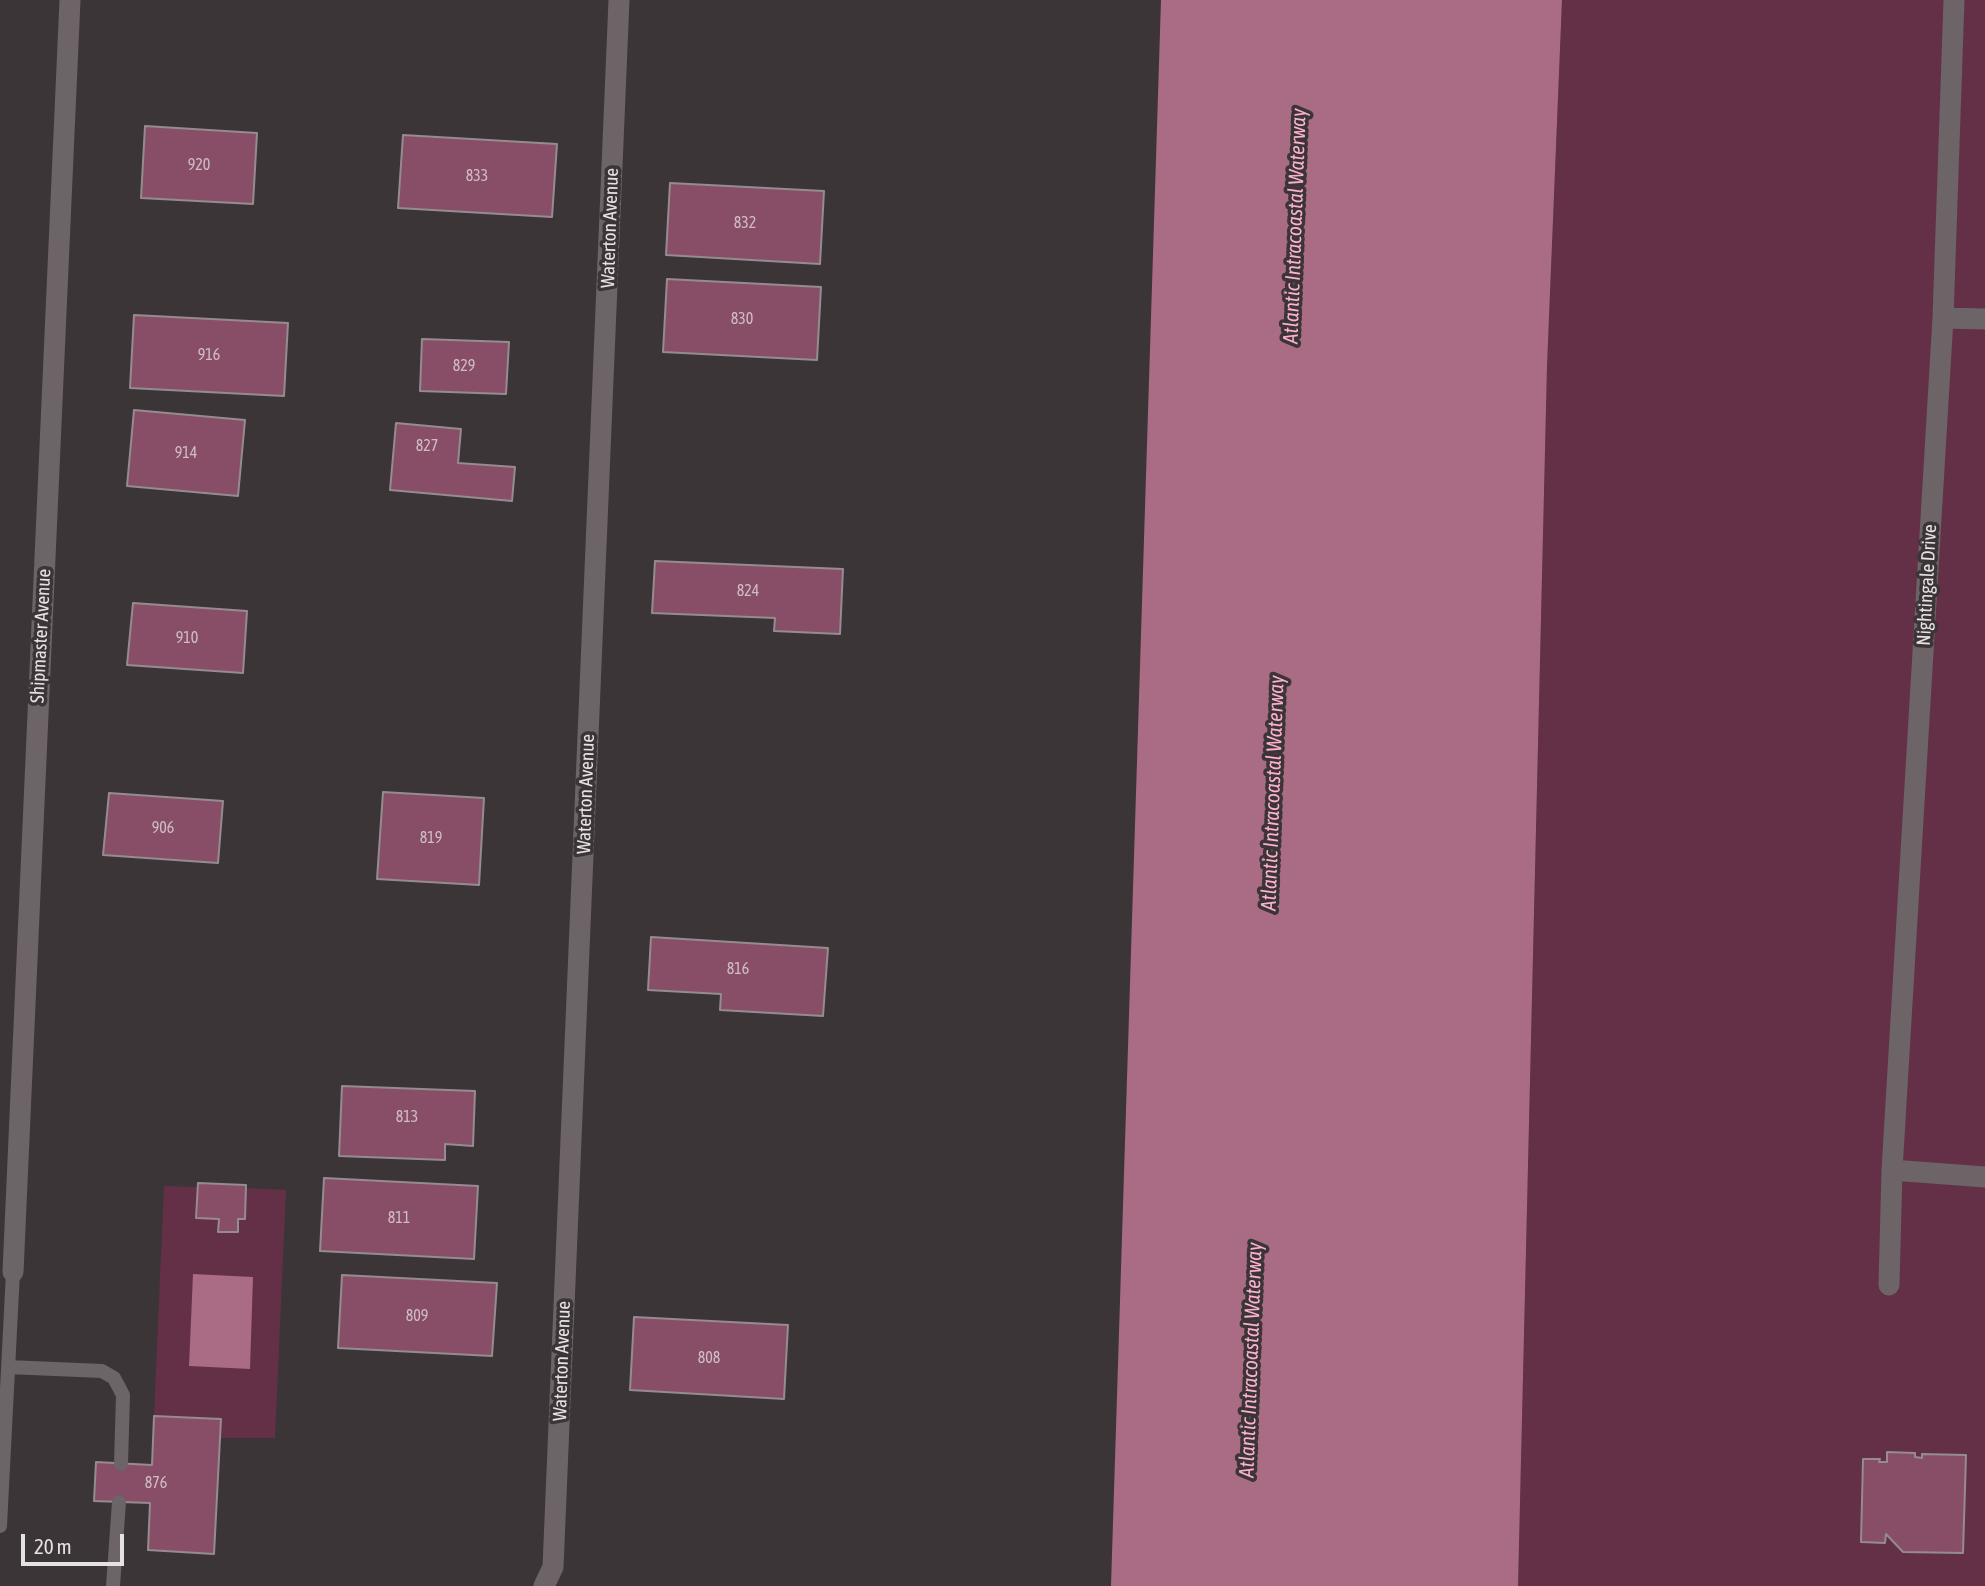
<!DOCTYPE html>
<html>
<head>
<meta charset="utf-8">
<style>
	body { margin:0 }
	#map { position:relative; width:1985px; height:1586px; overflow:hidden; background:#3c3537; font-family:"Asap Condensed",sans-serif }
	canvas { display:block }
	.scale { position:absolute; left:21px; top:1534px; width:103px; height:32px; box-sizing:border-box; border:4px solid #e6e1e3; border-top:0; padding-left:9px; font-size:21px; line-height:24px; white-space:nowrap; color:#e6e1e3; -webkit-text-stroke:5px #3c3537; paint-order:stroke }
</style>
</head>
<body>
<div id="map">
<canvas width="1985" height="1586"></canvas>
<div class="scale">20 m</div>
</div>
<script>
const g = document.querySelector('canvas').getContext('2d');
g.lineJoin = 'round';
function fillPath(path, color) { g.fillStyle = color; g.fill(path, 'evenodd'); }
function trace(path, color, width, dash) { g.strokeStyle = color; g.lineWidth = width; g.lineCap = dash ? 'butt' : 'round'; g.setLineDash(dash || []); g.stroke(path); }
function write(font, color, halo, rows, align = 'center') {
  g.font = font + ' "Asap Condensed",sans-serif'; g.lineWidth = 7; g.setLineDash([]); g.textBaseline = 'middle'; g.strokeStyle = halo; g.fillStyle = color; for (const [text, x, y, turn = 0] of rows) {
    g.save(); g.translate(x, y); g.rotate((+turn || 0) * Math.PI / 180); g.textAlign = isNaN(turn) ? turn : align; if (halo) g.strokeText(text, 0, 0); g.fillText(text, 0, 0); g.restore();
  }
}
fillPath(new Path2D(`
	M1562,0H1985V1586H1518L1547,366Z
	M164,1186L198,1187L196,1218L219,1219L218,1231L238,1232V1219H245L246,1188L286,1190L275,1438H221V1419L154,1416Z`), '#633047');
fillPath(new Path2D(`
	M1161,0H1562L1547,366L1518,1586H1111Z
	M193,1274L253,1277L250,1369L189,1366Z`), '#aa6c85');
const building = new Path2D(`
	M145,126L257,133L253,204L141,198Z
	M403,135L557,144L552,217L398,208Z
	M670,183L824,191L820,264L666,255Z
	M667,279L821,287L817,360L663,352Z
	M134,315L288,323L284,396L130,388Z
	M422,339L509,342L506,394L420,391Z
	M134,410L245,420L238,496L127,486Z
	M396,423L461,429L458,463L515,467L512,501L390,490Z
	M655,561L843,569L840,634L774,631L775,618L652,613Z
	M133,603L247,611L243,673L127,665Z
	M383,792L484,798L479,885L377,879Z
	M109,793L223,801L218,863L103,855Z
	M651,937L828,948L823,1016L720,1010L721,994L648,990Z
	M342,1086L475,1091L473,1146L445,1144V1160L339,1156Z
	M324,1178L478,1186L474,1259L320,1251Z
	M198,1183L246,1185L245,1219H238V1232H218L219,1219L196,1218Z
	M342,1275L497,1283L492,1356L338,1348Z
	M634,1317L788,1325L784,1399L630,1390Z
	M154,1416L221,1419L214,1554L148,1550L150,1503L94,1501L96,1462L152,1465Z
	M1887,1452L1915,1453V1457L1922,1458V1454L1966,1455L1963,1553L1903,1552L1886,1534L1885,1543L1861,1542L1863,1459H1880L1879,1462H1887Z`);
fillPath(building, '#894e67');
trace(building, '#948c8f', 2);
trace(new Path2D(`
	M8,1367L102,1371L114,1378L123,1395L121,1464
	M0,1526L13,1272
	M113,1586L119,1502`), '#6c6467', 14);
trace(new Path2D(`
	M1943,318L1985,319
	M1892,1170L1985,1177
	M13,1272L70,0
	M1889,1285L1892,1170L1943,318L1954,0
	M544,1586L553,1567L619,0`), '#6c6467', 21);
write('16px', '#cfbcc4', null, [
	["920",199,165],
	["833",477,176],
	["832",745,223],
	["830",742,319],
	["916",209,355],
	["829",464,366],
	["827",427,446],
	["914",186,453],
	["824",748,591],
	["910",187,638],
	["906",163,828],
	["819",431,838],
	["816",738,969],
	["813",407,1117],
	["811",399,1218],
	["809",417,1316],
	["808",709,1358],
	["876",156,1483]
]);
write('19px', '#e6e1e3', '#3c3537', [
	["Waterton Avenue",610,228,-88],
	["Nightingale Drive",1927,585,-87],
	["Shipmaster Avenue",41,636,-87],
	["Waterton Avenue",586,794,-88],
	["Waterton Avenue",562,1361,-88]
]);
write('italic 21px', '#fbb1cf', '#3c3537', [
	["Atlantic Intracoastal Waterway",1295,226,-88],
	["Atlantic Intracoastal Waterway",1273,793,-88],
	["Atlantic Intracoastal Waterway",1251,1360,-88]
]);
</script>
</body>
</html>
